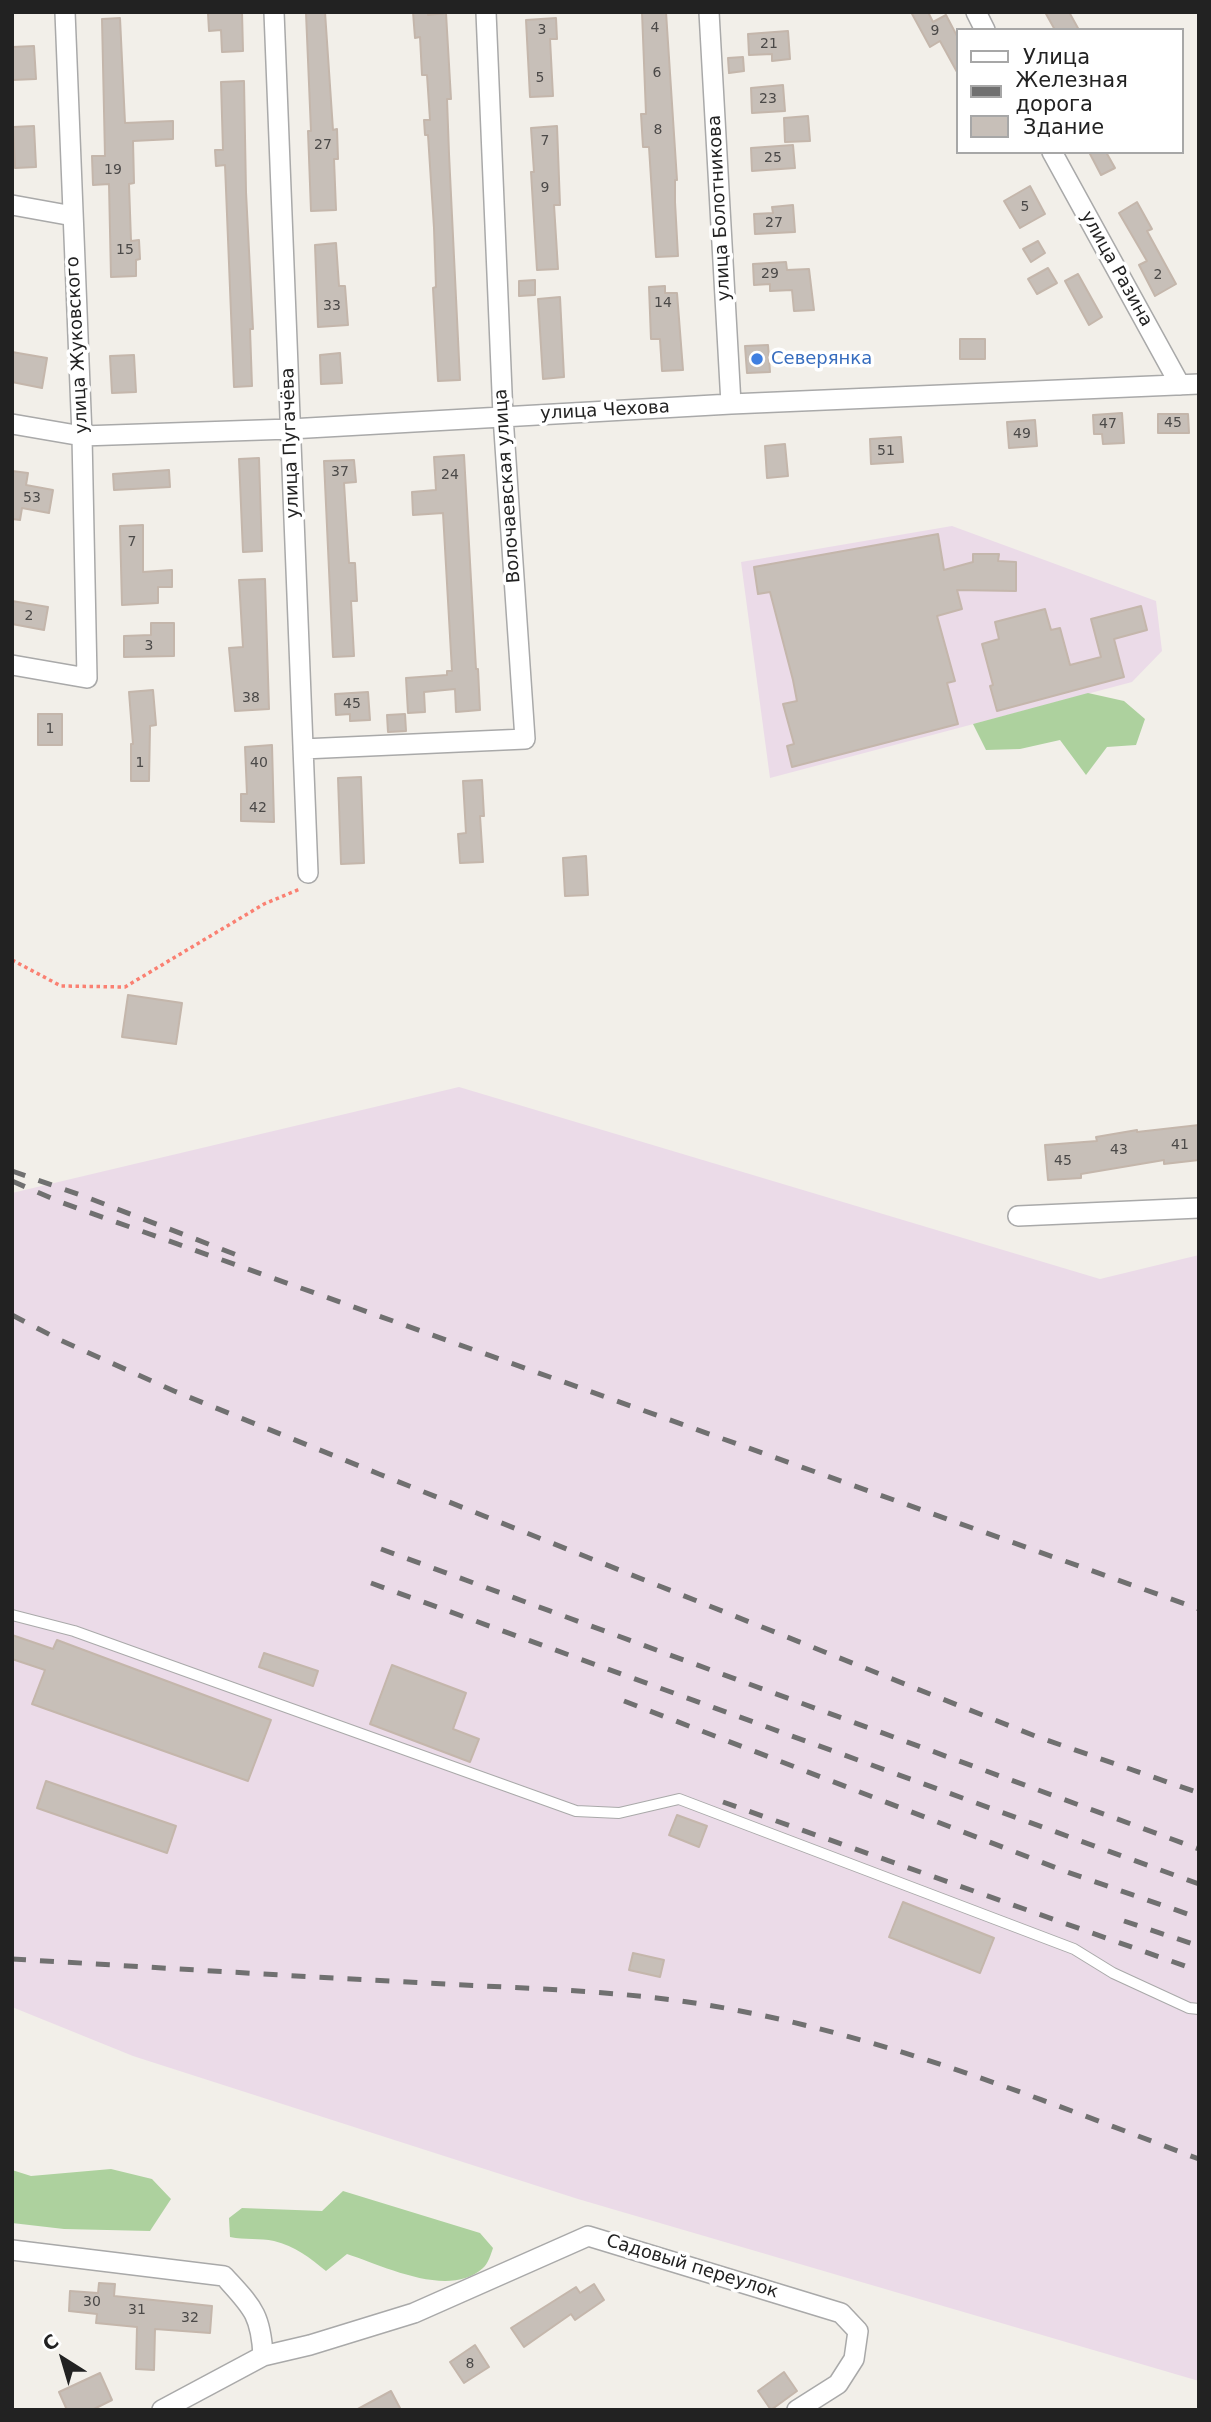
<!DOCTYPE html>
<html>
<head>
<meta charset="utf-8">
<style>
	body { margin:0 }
	#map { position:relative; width:1211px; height:2422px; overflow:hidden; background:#f2efe9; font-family:"DejaVu Sans",sans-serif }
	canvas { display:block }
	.frame { position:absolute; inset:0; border:14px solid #222; pointer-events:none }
	.legend { position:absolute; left:956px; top:28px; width:228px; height:126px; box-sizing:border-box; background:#fff; border:2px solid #a7a7a7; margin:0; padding:9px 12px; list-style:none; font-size:21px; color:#222 }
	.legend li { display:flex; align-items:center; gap:14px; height:35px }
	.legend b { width:35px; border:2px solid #a7a7a7 }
	.north { position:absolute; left:28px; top:2324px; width:70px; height:70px; -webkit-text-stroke:5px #fff; paint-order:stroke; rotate:323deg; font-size:19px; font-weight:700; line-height:28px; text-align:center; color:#222 }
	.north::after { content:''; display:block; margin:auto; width:24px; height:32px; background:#222; clip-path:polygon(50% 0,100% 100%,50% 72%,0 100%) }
</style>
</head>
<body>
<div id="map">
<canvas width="1211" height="2422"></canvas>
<div class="frame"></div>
<ul class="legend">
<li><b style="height:9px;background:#fff"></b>Улица</li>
<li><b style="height:9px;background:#707070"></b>Железная дорога</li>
<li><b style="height:19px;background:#c7bfb8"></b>Здание</li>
</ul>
<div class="north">С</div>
</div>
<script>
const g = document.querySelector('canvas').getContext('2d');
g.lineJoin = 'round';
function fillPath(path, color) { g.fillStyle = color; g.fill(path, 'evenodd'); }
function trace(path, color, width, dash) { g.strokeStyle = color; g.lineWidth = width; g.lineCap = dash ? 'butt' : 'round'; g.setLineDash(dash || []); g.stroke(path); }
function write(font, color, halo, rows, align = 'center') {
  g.font = font + ' "DejaVu Sans",sans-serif'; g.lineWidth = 7; g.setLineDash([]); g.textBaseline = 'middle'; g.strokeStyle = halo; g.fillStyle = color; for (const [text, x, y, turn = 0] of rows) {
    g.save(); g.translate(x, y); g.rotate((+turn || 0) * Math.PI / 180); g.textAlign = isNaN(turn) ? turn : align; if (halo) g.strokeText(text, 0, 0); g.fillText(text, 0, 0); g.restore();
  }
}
fillPath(new Path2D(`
	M952,526L1156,601L1162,651L1132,682L770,778L741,562Z
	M459,1087L1100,1279L1199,1255V2381L578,2199L133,2056L12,2007V1193Z`), '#ebdbe8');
fillPath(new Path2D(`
	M1088,693L1124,701L1145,719L1136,745L1107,747L1086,775L1060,740L1020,749L986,750L973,724Z
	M111,2169L152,2179L171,2199L150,2231L64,2229L12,2223V2170L31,2176Z
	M343,2191L480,2233L493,2248C491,2254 488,2264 483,2268C449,2299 384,2266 347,2254L326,2271C310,2258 295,2246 274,2241C260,2238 245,2240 230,2237L229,2218L242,2208L322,2211Z`), '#add19e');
const building = new Path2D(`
	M242,12L243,51L222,52L221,30L209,31L208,13Z
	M325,12L333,130L337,129L338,159H334L336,210L311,211L308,131H311L306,13Z
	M413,12H428V15L446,13L451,99H447L449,154L460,380L438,381L433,288L436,287L434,228L428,135H425L424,120H430L427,75H422L420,37L415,38Z
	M642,12H666L677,180H675V202L678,256L656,257L649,147H643L641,114H646Z
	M911,12H928L933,22L946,15L957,36V72L940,41L930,47Z
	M1045,12H1069L1079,30H1055Z
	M120,18L125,123L173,121V139L133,141L134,183L129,184L131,241L139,240L140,259L136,260V276L111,277L109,184L93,185L92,156H105L102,19Z
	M556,18L557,39H550L553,96L530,97L526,20Z
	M788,31L790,59L772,61V54L749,55L748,34Z
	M34,46L36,79L12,80V47Z
	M743,57L744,71L729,73L728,58Z
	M244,81L246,192L253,329H250L252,386L234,387L225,165L216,166L215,150H223L221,82Z
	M783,85L785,111L752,113L751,88Z
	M808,116L810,141L785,142L784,118Z
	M34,126L36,167L15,168L13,127Z
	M557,126L560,205H554L558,269L537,270L531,172H534L531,128Z
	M793,145L795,168L752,171L751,148Z
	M1089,152H1106L1115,168L1101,175Z
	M1030,186L1045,214L1020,228L1004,201Z
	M1137,202L1152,229L1147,231L1176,284L1155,296L1139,265L1147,261L1119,213Z
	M793,205L795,232L755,234L754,214L773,213L772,207Z
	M1038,241L1045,253L1031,262L1023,249Z
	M336,243L339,286H345L348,325L318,327L315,245Z
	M786,262L787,270L809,269L814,310L794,311L792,290L770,291V284L754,285L753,264Z
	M1048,268L1057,283L1037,294L1028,279Z
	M1078,274L1102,317L1089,325L1065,281Z
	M535,280V295L519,296V281Z
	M665,286V293H677L683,370L662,371L660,339H651L649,287Z
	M560,297L564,377L543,379L538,299Z
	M960,339H985V359H960Z
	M768,345L770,372L747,373L745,346Z
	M12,352L47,358L42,388L12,382Z
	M340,353L342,383L321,384L320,355Z
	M134,355L136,392L112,393L110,356Z
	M1122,413L1124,443L1103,444L1102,434H1094L1093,415Z
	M1158,414H1188L1189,433H1158Z
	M1035,420L1037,446L1009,448L1007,422Z
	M901,437L903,462L871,464L870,439Z
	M785,444L788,476L767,478L765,446Z
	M464,455L476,669H478L480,710L456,712L455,689L424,692L425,712L408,713L406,678L447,675V671H452L443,513L413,515L412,492L436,490L434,457Z
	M259,458L262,551L243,552L239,459Z
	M354,460L356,482L344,483L349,563H355L357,601H351L354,656L333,657L324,461Z
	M169,470L170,487L114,490L113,474Z
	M12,471L28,473L26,485L53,490L49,513L22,508L20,520L12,519Z
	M143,525V572L172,570V587H158V603L122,605L120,526Z
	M938,534L944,570L973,562V554H999L998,561L1016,562V591L957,590L962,609L937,616L955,681L947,683L958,724L792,767L787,746L794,744L783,704L797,701L793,680L770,592L758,594L754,567Z
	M265,579L269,709L235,711L229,648L243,647L239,580Z
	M12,601L48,607L44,630L12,624Z
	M1141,606L1147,630L1114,639L1124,677L997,711L990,686L993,685L982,644L999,639L995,622L1045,609L1051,630L1060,628L1070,665L1101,657L1091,619Z
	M151,623H174V656L124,657V636L151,635Z
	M153,690L156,725L150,726L149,781H131V744H133L129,692Z
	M368,692L370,720L350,721V714L336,715L335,694Z
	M38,714H62V745H38Z
	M405,714L406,731L388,732L387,715Z
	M272,745L274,822L241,821V794H247L245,747Z
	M361,777L364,863L341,864L338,778Z
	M482,780L484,816H480L483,862L460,863L458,834L466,833L463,781Z
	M586,856L588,895L565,896L563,858Z
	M128,995L182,1003L176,1044L122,1037Z
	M1199,1125V1160L1164,1164V1160L1081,1174V1178L1048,1180L1045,1145L1097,1141L1096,1137L1137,1130V1132Z
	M12,1635L53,1649L57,1640L271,1720L248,1781L32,1704L45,1670L12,1659Z
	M264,1653L318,1671L313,1686L259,1667Z
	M392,1665L466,1693L453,1729L479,1739L470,1762L370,1724Z
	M46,1781L176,1826L167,1853L37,1808Z
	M677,1815L707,1826L699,1847L669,1835Z
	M903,1902L994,1938L980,1973L889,1937Z
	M633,1953L664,1960L660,1977L629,1970Z
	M99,2283L115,2284L114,2296L212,2306L210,2333L155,2329L154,2370L136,2369L137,2327L96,2323L97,2314L69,2311L70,2291L98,2293Z
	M594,2284L604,2300L575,2320L571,2314L524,2347L511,2328L576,2287L580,2293Z
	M475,2345L489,2367L464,2383L450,2362Z
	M784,2372L797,2391L771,2410L758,2391Z
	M100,2373L112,2400L92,2410H67L59,2392Z
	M391,2391L401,2410H356Z`);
fillPath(building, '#c7bfb8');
trace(building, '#c4b6ab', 2);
const lane = new Path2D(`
	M12,1615L74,1631L576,1811L619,1813L679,1799L1074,1949L1113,1973L1189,2008L1199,2009`);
const street = new Path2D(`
	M274,12L308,873
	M709,12L731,404
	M976,12L985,30
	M1052,152L1180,385
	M12,205L73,216
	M12,424L82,436L290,429L731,404L1199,384
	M12,665L87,678L82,436L65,12
	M303,749L525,739L503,416L486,12
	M1018,1216L1199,1208
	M12,2250L224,2276C251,2306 261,2313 263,2356L162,2410
	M263,2356L310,2345L414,2313L588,2236L841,2313L858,2331L854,2359L838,2384L797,2410`);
trace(lane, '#a9a9a9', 12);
trace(street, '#a9a9a9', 22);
trace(new Path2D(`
	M12,960L61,986L125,987L264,904L300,889`), '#fa8072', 3.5, [3.5, 3.5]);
trace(lane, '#fff', 10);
trace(street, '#fff', 19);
trace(new Path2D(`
	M12,1171L86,1197L242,1257
	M12,1181L60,1202L1199,1609
	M12,1315L60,1340L174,1391L379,1474L1035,1736L1199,1793
	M381,1549L1199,1849
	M371,1583L1199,1884
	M624,1701L1067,1872L1199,1918
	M723,1802L1199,1971
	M1124,1921L1199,1946
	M12,1959C150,1967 288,1976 426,1983C529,1989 634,1990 735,2010C895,2040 1047,2102 1199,2159`), '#707070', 5, [14, 14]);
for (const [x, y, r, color] of [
	[757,359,7,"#3f7fe0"]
]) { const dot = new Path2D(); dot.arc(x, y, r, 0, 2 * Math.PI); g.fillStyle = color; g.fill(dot); trace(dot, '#fff', 2.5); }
write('14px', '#4b4948', null, [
	["4",655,28],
	["3",542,30],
	["9",935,31],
	["21",769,44],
	["6",657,73],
	["5",540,78],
	["23",768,99],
	["8",658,130],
	["7",545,141],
	["27",323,145],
	["25",773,158],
	["19",113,170],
	["9",545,188],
	["5",1025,207],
	["27",774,223],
	["15",125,250],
	["29",770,274],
	["2",1158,275],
	["14",663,303],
	["33",332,306],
	["45",1173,423],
	["47",1108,424],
	["49",1022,434],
	["51",886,451],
	["37",340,472],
	["24",450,475],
	["53",32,498],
	["7",132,542],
	["2",29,616],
	["3",149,646],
	["38",251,698],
	["45",352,704],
	["1",50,729],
	["1",140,763],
	["40",259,763],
	["42",258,808],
	["41",1180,1145],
	["43",1119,1150],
	["45",1063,1161],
	["30",92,2302],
	["31",137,2310],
	["32",190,2318],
	["8",470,2364]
]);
write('18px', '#222', '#fff', [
	["улица Болотникова",720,208,-93],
	["улица Разина",1116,269,61],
	["улица Жуковского",78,345,-93],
	["улица Чехова",605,411,-3],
	["улица Пугачёва",291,443,-92],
	["Волочаевская улица",508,486,-94],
	["Садовый переулок",692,2267,17]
]);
write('18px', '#366cbe', '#fff', [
	["Северянка",771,359]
], 'left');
</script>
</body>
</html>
